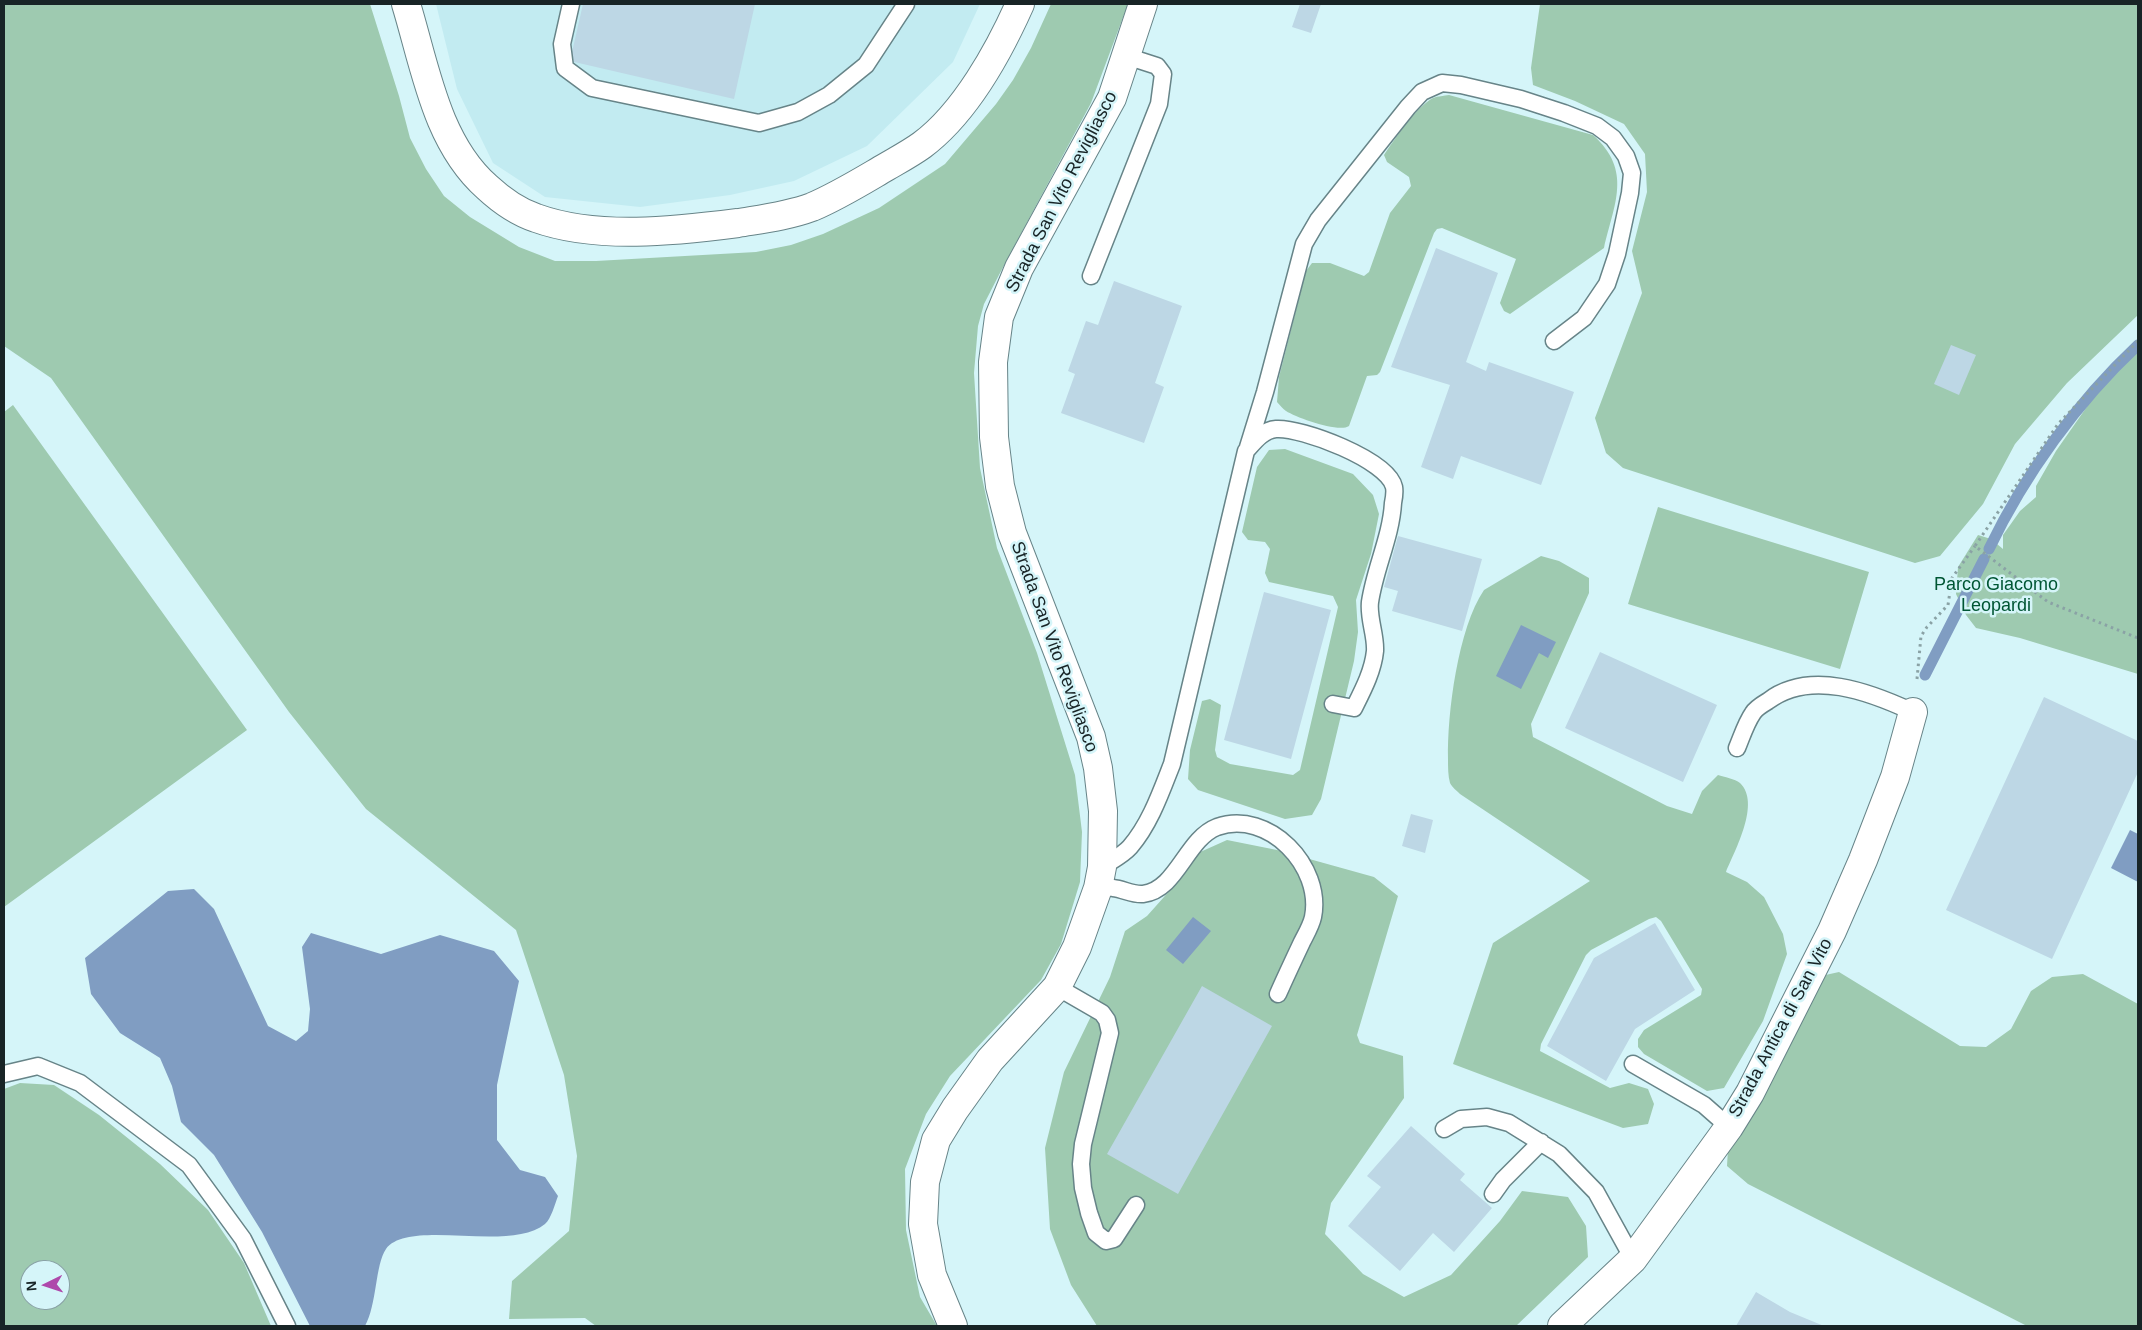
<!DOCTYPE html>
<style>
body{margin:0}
#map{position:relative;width:2142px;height:1330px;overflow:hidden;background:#d5f5f9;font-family:Helvetica,sans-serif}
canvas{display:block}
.frame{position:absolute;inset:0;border:5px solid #182426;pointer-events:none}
.north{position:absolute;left:20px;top:1260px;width:50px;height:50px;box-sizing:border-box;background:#d5f5f9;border:1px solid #89a1a5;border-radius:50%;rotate:266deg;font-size:14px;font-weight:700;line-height:20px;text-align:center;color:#182426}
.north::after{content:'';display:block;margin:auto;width:18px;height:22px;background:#ae48ab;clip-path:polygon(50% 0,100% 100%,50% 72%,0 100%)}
</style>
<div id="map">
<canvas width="2142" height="1330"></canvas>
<div class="frame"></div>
<div class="north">N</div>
</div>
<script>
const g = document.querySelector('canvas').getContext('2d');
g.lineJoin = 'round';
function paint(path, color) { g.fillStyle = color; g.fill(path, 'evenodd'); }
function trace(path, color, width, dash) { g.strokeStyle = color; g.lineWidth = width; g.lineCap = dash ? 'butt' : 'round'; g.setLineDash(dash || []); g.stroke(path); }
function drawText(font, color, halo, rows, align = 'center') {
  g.font = font + ' Helvetica,sans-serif'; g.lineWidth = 5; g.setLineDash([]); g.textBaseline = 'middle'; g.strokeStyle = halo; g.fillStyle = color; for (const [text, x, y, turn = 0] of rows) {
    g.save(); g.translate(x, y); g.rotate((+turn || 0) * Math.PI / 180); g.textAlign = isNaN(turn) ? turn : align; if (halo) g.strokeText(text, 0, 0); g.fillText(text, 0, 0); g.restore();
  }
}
const built = new Path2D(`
 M436,4h544l-27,58 -86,84 -73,35 -64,14 -90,12 -95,-10 -52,-34 -36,-74z`);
const green = new Path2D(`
 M4,4h366l29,92 11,42 16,31 18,27 26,21 49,30 36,14h41l160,-9 35,-7 32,-11 56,-26 66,-44 51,-60 17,-24 18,-32 20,-44h77l-37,99 -90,168 -17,33 -6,22 -4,47 6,95 17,80 40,105 38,122 7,57 -2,50 -19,62 -20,36 -91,96 -24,38 -21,55 1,61 14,67 17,29h-341l-11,-8 -76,1 3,-38 57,-50 8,-75 -13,-81 -48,-145 -150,-121 -77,-97 -238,-334 -47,-32z
 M1540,4h598v311l-71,68 -52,61 -32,60 -43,52 -25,7 -292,-95 -17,-15 -11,-35 47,-125 -10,-42 15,-59 -2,-38 -21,-30 -49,-23 -42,-16 -2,-17z
 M1449,95l144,40c40,36 21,69 11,113l-94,66 -6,-3 -4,-8 16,-44 -74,-31 -5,1 -3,4 -54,139 -3,3 -10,1 -18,50c-10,7 -52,-8 -63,-15 -3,-2 -6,-6 -9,-9l2,-25 27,-106 6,-8h18l34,13 5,-4 21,-59 21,-27 -2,-9 -22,-15 -3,-7c10,-15 33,-49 49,-57 5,-2 11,-2 16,-3z
 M2138,350v324l-118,-36 -44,-10 -10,-13 -10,-21 2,-27 20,-32 13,4 12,10v-14l17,-24 16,-14v-11l20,-35 44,-63z
 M13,405l234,325 -243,177v-495z
 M1285,449l68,25 20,21 6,19 -8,40 -15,46 2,32 -4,29 -33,138 -9,16 -27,4 -87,-29 -10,-11 2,-29 12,-49 8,-2 11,6 -6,45 2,7 13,7 63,11 7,-5 38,-163 -5,-11 -64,-14 -4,-9 5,-24 -5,-7 -17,-2 -6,-8 15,-65 12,-17z
 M1658,507l211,65 -29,97 -212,-65z
 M1541,556l18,5 30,17v15l-58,131 2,13 134,69 25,8 10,-23 16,-16c6,2 17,4 22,8 21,20 -5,67 -14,89l21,10 17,15 19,37 4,20 -24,67 -39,67 -17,3 -63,-37 -6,-7v-8l6,-9 57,-35 1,-6 -41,-68 -5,-4 -7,2 -58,31 -5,5 -45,89 -1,7 70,37 19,-5 19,6 6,15 -6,20 -25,4 -170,-64 40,-121 97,-62 -130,-87c-3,-3 -8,-7 -10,-11 -2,-7 -2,-16 -2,-24 -1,-45 10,-131 36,-169z
 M1227,840l50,10 97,27 24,19 -41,139 3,8 43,13 1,42 -73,105 -6,31 38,40 41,23 47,-22 49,-54 22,-30 46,6 18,29 2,31 -72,69h-419l-26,-41 -21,-56 -5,-81 19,-76 46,-95 15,-46 22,-15 25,-28 26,-35z
 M1839,972l121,74 26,1 25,-18 20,-38 21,-14 31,-3 55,30v322h-111l-279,-142 -21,-18 1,-17 93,-173z
 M20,1083l34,2 45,30 61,49 48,46 36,53 27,63h-267v-237zM30,1270h30v30h-30z`);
const water = new Path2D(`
 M1521,625l35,17 -8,16 -9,-5 -18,36 -25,-13z
 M2130,830l8,4v48l-27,-14z
 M194,889l20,20 54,117 28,15 12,-10 2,-22 -8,-62 9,-14 70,21 59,-19 54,16 25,30 -22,104v55l23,30 25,7 13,19c-3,8 -7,23 -13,28 -35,29 -136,-6 -159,25 -11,16 -9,56 -21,77h-55l-48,-94 -48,-77 -33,-33 -9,-36 -12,-28 -40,-25 -29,-39 -6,-36 83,-67z
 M1193,917l18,14 -28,33 -17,-14z`);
const stream = new Path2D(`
 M1989,549c36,-75 88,-147 149,-204
 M1925,675l59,-116`);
const building = new Path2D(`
 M583,4h172l-21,95 -164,-38z
 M1300,4h21l-10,29 -19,-6z
 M1436,248l62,25 -32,89 20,9 3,-9 85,30 -33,93 -80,-29 -8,23 -32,-12 29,-82 -59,-18z
 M1114,281l68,25 -27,77 9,4 -20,56 -83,-30 14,-39 -7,-3 18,-50 12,4z
 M1951,345l25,10 -17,40 -25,-11z
 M1398,536l84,23 -20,72 -70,-20 6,-20 -14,-4z
 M1264,592l67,18 -40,149 -67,-19z
 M1600,652l117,53 -34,77 -118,-54z
 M2044,697l94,44v31l-86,187 -106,-49z
 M1411,814l22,6 -8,33 -23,-7z
 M1655,923l40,67 -60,39 -29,52 -59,-35 47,-88z
 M1202,986l70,40 -94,168 -71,-40z
 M1411,1126l54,48 -5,6 32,28 -38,44 -21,-19 -33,38 -52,-45 33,-39 -14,-11z
 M1756,1292l34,20 34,14h-88z`);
const path = new Path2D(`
 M2138,341l-80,83 -83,122 73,56 90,36
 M1917,679l4,-43 6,-9 21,-22 4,-27 23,-32`);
const service = new Path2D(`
 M571,4l-9,40 3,24 27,20 167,35 39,-11 31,-17 37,-30 40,-61
 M1091,276l68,-172 4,-30 -6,-8 -31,-10
 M1248,447l17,-55 39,-148 14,-24 90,-113 14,-15 20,-9 19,2 60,14 43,14 33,13 16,12 13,18 6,17 -2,20 -13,61 -10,30 -23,34 -30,23
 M1737,748c5,-12 9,-25 16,-35 3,-5 10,-9 15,-12 42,-32 102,-9 145,11
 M1102,867c9,-6 21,-12 28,-20 20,-23 31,-55 42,-83l74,-313c8,-9 17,-21 30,-22 25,-2 112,31 118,58 1,5 0,11 -1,16 -2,34 -18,65 -23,99 -2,16 6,33 5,49 -2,20 -12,39 -21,57l-21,-4
 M1098,888c5,0 10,-1 15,0 10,1 20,7 30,6 34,-4 43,-55 74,-67 52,-18 106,40 96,90 -2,9 -7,17 -11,25 -8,17 -16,34 -24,52
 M1057,987l45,26 5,7 3,13 -27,111 -2,20 2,24 6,25 7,20 10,8 8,-2 22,-34
 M1633,1064l71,41 25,22
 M4,1074l34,-8 42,17 109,82 54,74 44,87
 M1444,1129l17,-10 26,-2 22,6 50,31 37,38 37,67
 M1493,1194l10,-14 38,-38`);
const minor = new Path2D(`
 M406,4c19,62 30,138 81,183 14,13 31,25 49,31 61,22 139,13 202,5 24,-4 50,-7 74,-16 26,-11 50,-26 74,-40 12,-7 25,-14 36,-22 43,-32 77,-94 98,-141
 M953,1326l-21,-51 -9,-51 2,-42 11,-42 19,-31 35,-49 67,-73 20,-40 21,-59 4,-21 1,-56 -5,-43 -7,-31 -79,-204 -12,-47 -6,-49 -1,-75 6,-45 20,-49 93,-170 31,-94
 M1562,1326l71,-67 96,-132 21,-34 82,-162 31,-71 32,-83 18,-65`);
const streetNames = [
 ["Strada San Vito Revigliasco",1062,192,-63],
 ["Strada San Vito Revigliasco",1054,647,70],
 ["Strada Antica di San Vito",1781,1028,-62]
];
const parkNames = [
 ["Parco Giacomo",1996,585],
 ["Leopardi",1996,606]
];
paint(built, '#c2ebf1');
paint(green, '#9ecab0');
paint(water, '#809dc2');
trace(stream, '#809dc2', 11);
paint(building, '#bdd7e5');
trace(service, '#678488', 19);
trace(minor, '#678488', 30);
trace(path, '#8aa2a5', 3, [2.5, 4]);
trace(service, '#fff', 16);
trace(minor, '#fff', 28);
drawText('18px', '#182426', '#d5f5f9', streetNames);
drawText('18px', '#005634', '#d5f5f9', parkNames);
</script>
